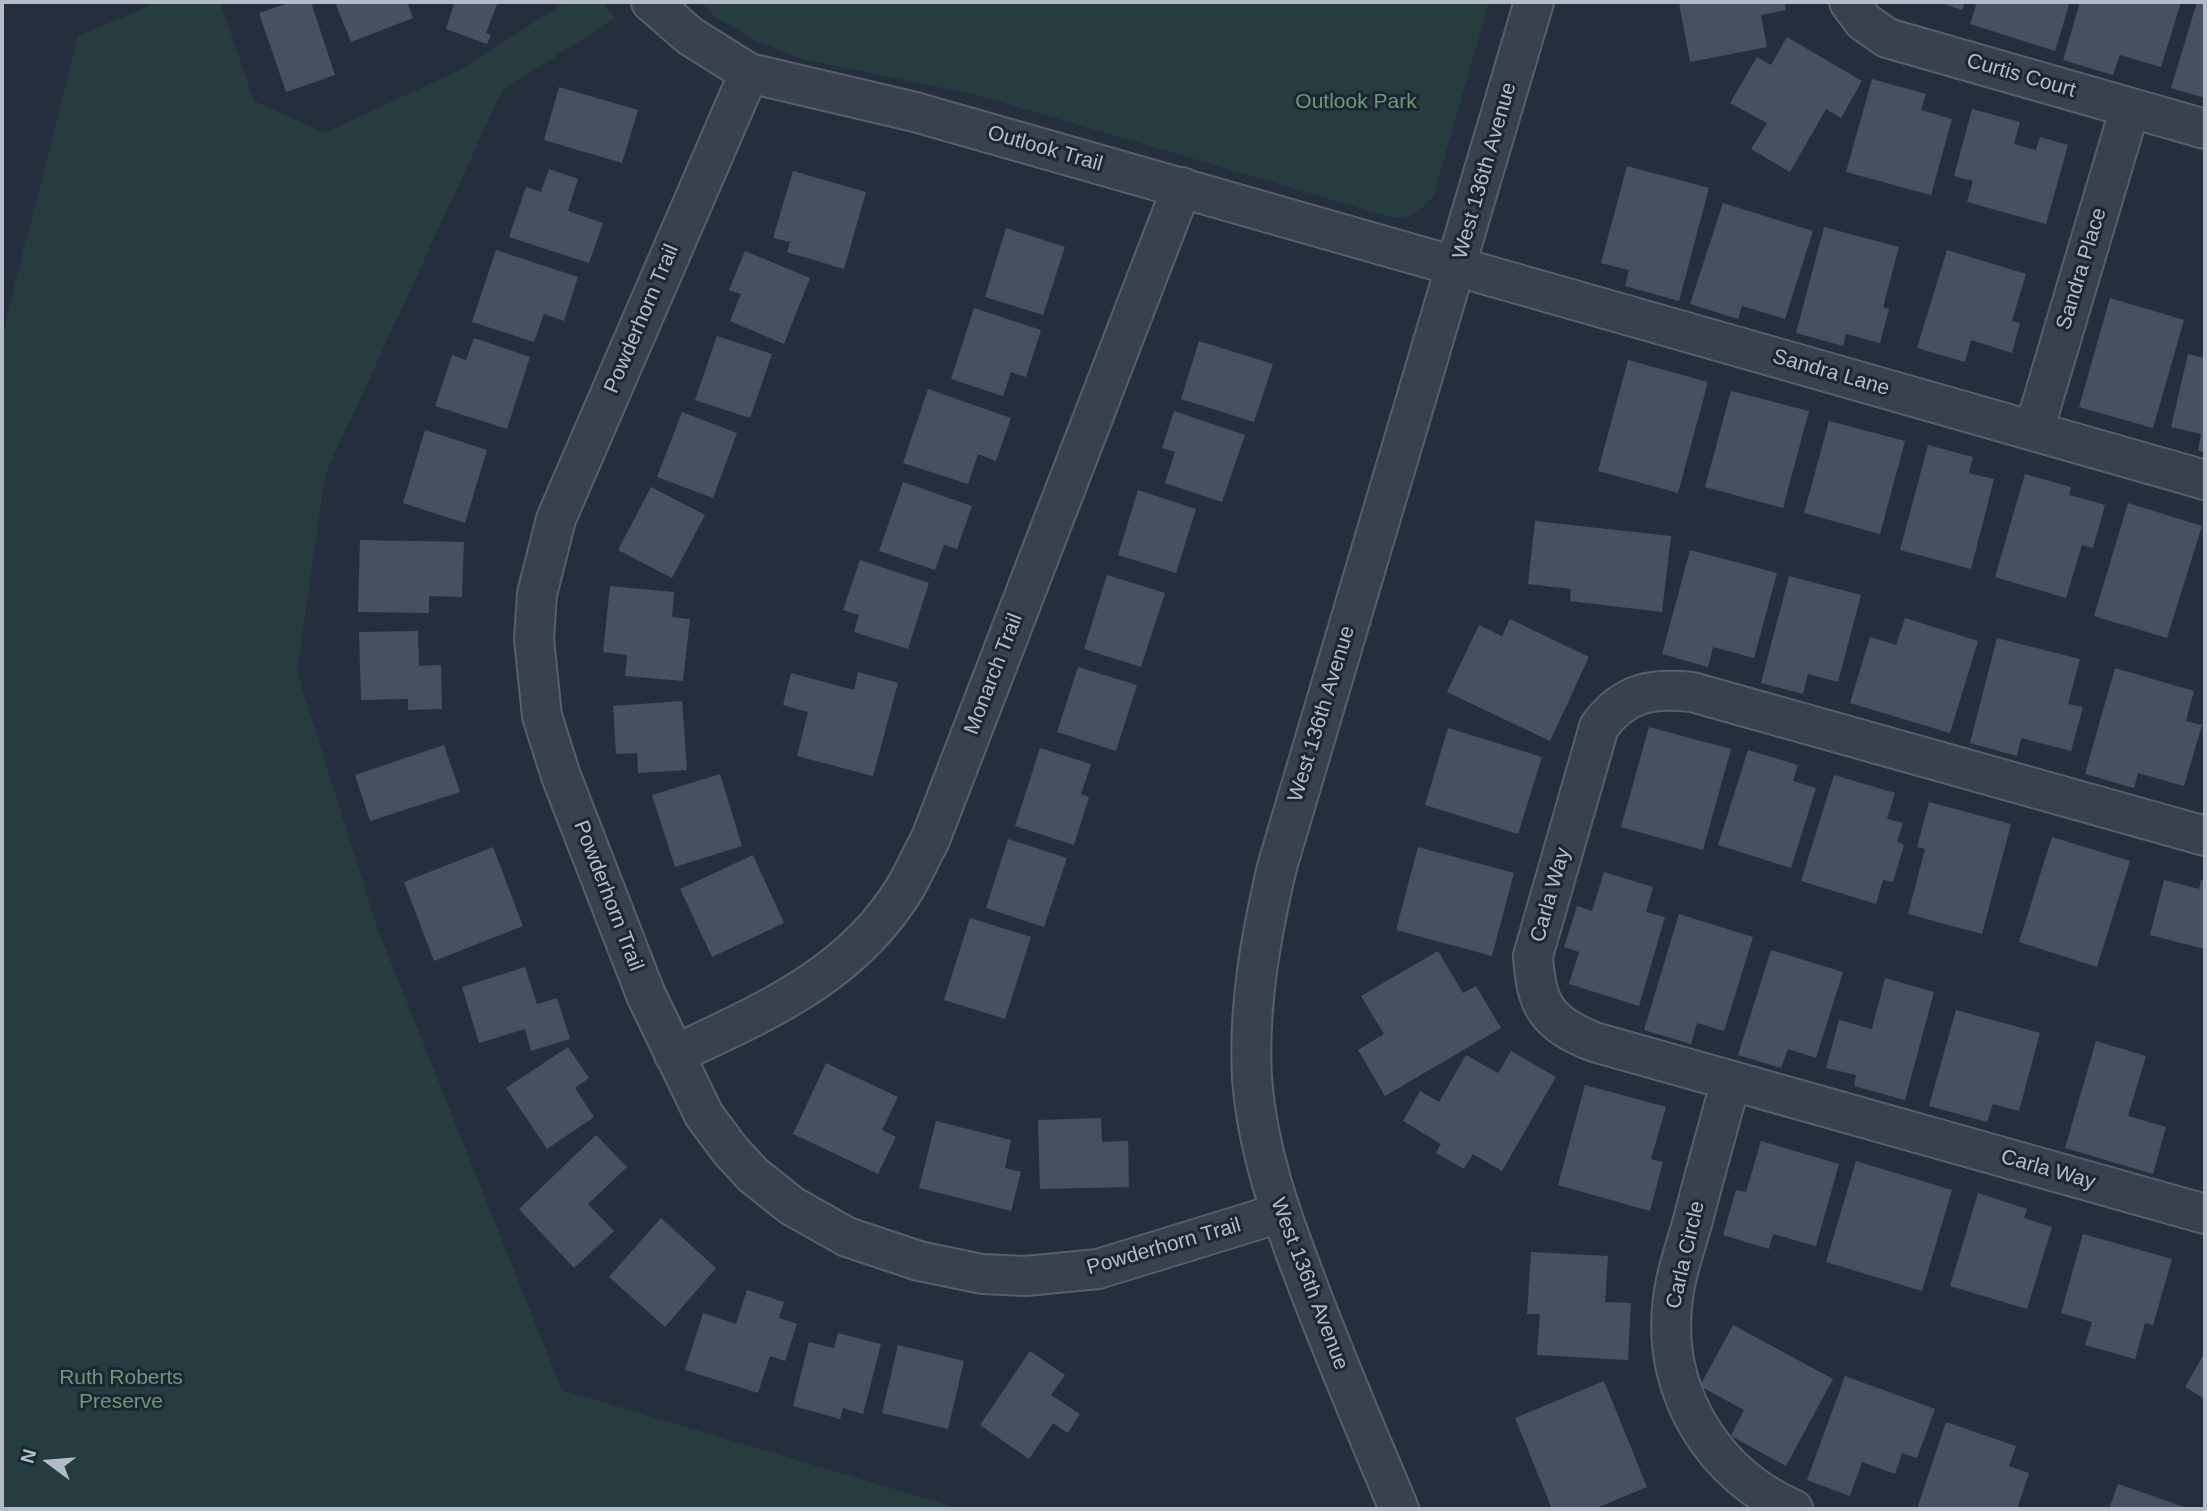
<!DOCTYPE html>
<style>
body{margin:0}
#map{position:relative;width:2207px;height:1511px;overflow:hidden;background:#242f3e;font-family:Helvetica,sans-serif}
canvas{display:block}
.frame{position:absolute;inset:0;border:4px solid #b4bcc9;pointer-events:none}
.north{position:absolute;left:14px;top:1427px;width:70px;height:70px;-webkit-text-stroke:5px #1d2633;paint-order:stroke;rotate:286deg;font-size:19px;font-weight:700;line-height:28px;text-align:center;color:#b4bcc9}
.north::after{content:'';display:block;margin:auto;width:24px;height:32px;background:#b4bcc9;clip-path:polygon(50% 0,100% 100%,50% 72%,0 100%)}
</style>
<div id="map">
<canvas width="2207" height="1511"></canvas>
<div class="frame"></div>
<div class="north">N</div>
</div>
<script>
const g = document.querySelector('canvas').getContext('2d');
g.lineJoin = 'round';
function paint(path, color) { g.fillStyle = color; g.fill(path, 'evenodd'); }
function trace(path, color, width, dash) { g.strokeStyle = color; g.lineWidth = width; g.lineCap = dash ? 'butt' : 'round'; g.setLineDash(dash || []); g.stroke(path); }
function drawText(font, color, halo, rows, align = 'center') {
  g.font = font + ' Helvetica,sans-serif'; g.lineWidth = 6; g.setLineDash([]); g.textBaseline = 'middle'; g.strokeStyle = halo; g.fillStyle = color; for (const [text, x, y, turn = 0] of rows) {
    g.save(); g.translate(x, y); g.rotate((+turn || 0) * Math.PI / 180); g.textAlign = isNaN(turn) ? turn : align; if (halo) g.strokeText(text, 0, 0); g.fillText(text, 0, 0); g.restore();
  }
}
const green = new Path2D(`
 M159,2h61l34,99 71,32 141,-66 99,-65h38l12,16 -113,73 -177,384 -28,197 80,255 185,463 399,119h-959v-1172l76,-301z
 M701,2h788l-56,195c-12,14 -20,20 -39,21l-417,-123 -175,-36 -46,-18 -42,-25z`);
const building = new Path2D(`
 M292,2h19l24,73 -49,17 -27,-79z
 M335,2h72l6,16 -62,24z
 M449,2h49l-12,31 5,2 -4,9 -41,-15 8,-25z
 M1686,2h98l2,8 -25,5 6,32 -77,15 -11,-59z
 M1938,2h27l-3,8z
 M1977,2h93l-15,49 -85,-27z
 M2080,2h101l-20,65 -41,-12 -7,20 -50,-15z
 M2197,2h8v96l-34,-10z
 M1787,37l75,44 -21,37 -15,-9 -36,63 -39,-23 16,-26 -37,-20 27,-46 14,8z
 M1872,79l54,15 -5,16 31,9 -21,76 -85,-23z
 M559,87l79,23 -16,53 -78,-23z
 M1972,109l48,13 -6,22 22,6 4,-13 28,8 -22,79 -79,-22 6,-21 -19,-5z
 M1627,166l82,22 -30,113 -54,-15 4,-16 -28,-7z
 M549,169l29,10 -10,32 35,12 -14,40 -80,-26 17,-50 15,5z
 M793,171l73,21 -22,77 -57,-17 3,-10 -17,-4z
 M1723,203l90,28 -28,88 -43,-13 -4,13 -48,-15z
 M1824,227l75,20 -16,60 6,2 -9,34 -34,-9 -3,12 -47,-13z
 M1006,228l59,19 -22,68 -58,-18z
 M496,250l82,27 -14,44 -20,-7 -10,28 -62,-20z
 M1947,250l79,24 -14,47 8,2 -8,30 -41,-13 -6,22 -48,-14z
 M745,251l65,27 -26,66 -54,-23 11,-27 -12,-4z
 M2110,298l74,22 -31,108 -74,-21z
 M974,308l67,22 -15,47 -15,-5 -8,24 -52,-17z
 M717,336l55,18 -22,64 -55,-18z
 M474,338l56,19 -23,72 -72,-23 17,-51 14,5z
 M1199,341l74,23 -19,58 -73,-23z
 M2188,354l17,4v94l-7,-1 3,-17 -30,-7z
 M1628,360l80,22 -30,111 -80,-22z
 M928,389l83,29 -15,43 -18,-7 -10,30 -65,-21z
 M1731,391l78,20 -26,97 -78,-21z
 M1174,411l71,24 -23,67 -57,-19 10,-31 -13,-4z
 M682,412l55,21 -24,65 -56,-21z
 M1829,421l76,20 -25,93 -76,-21z
 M425,430l62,20 -22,73 -62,-20z
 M1928,445l45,12 -4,16 25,6 -23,90 -71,-19z
 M2025,474l46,13 -2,8 36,10 -12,43 -11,-3 -16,53 -71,-21z
 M903,482l69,24 -15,43 -13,-4 -9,25 -56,-19z
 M651,487l54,28 -33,63 -54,-28z
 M1138,490l58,19 -20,64 -58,-18z
 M2128,503l74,23 -35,112 -73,-22z
 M1535,521l136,15 -9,76 -92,-11 1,-12 -43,-5z
 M360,540l104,2 -2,55 -33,-1v17l-71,-1z
 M1690,550l87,23 -23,85 -41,-11 -5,20 -46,-13z
 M860,560l69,23 -21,66 -54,-17 5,-17 -16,-5z
 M1107,575l58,18 -24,74 -57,-18z
 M1789,576l72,19 -23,87 -30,-8 -5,20 -42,-11z
 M610,586l64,6 -2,25 18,2 -7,62 -58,-5 2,-21 -24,-3z
 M1905,618l73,23 -28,92 -100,-30 20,-66 26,8z
 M1510,619l79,38 -39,84 -103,-49 32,-67 23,11z
 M418,631l1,35 22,-1 1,44 -34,1v-11l-47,1 -2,-68z
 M1997,638l83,21 -12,45 15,3 -12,44 -50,-13 -4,18 -47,-13z
 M1078,667l59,18 -21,66 -59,-19z
 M2115,668l79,23 -8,30 16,4 -18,61 -46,-13 -4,15 -49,-14z
 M858,672l40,11 -25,93 -76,-20 11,-44 -25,-7 8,-32 63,17z
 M682,701l5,69 -49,3 -1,-20 -21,1 -3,-48z
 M1649,727l82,22 -28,101 -82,-23z
 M1448,728l94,29 -24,77 -93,-29z
 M444,745l16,47 -90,29 -15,-46z
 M1040,748l51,16 -10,30 8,3 -15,48 -59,-19z
 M1748,750l50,15 -5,16 23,7 -25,80 -73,-23z
 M720,774l22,72 -67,21 -23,-72z
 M1834,775l61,18 -8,26 16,4 -6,19 7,3 -11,37 -10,-2 -7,24 -75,-23z
 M1929,802l82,22 -29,110 -74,-20 17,-65 -8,-2z
 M2052,837l78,24 -33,106 -78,-25z
 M1008,839l59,19 -23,69 -58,-19z
 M493,847l30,79 -89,35 -30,-79z
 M1418,847l96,26 -22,83 -96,-26z
 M753,855l31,68 -72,34 -32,-68z
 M1604,872l49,15 -7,25 19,5 -26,89 -70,-22 10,-32 -15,-5 13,-41 15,5z
 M2164,880l35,9 2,-9 4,1v68l-55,-14z
 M1679,914l74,23 -29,94 -27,-8 -6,21 -47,-14z
 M970,918l61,19 -26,82 -61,-19z
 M1771,950l72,22 -27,86 -28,-9 -7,19 -43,-13z
 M1438,951l25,42 13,-7 25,42 -116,68 -27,-46 26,-16 -23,-38z
 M525,967l12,37 20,-6 13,41 -39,12 -6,-22 -46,14 -17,-56z
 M1885,978l49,14 -29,108 -51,-14 2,-11 -30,-7 13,-48 33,9z
 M1956,1010l84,23 -21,78 -26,-7 -6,18 -58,-16z
 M2096,1041l50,15 -18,60 38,11 -13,47 -88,-26z
 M568,1047l21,31 -14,10 19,29 -47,32 -41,-61z
 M1511,1051l45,26 -54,94 -29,-17 -9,15 -28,-16 5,-9 -38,-23 17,-30 19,11 27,-47 32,18z
 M826,1063l72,34 -16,33 14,7 -18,37 -85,-40z
 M1585,1085l81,22 -15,52 12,3 -13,49 -92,-26z
 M1101,1118l1,24 26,-1 1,46 -89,2 -2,-69z
 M936,1121l75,19 -6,28 16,4 -10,39 -92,-23z
 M596,1135l31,32 -39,37 26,27 -40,37 -55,-59z
 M1761,1141l78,23 -23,82 -43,-12 -4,15 -46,-14 13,-45 10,2z
 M1856,1161l96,29 -30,101 -96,-29z
 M1978,1193l49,16 -3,9 28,9 -25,82 -77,-23z
 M661,1218l55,50 -51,59 -56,-50z
 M2083,1234l89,25 -19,66 -8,-2 -10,36 -50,-14 7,-23 -31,-9z
 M1531,1252l77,4 -3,46 26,1 -3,57 -91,-5 3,-41h-13z
 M747,1290l37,12 -5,16 18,6 -12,37 -15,-5 -12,37 -73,-23 18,-57 33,11z
 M1733,1325l100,54 -47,87 -55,-30 13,-26 -44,-24z
 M838,1333l43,11 -18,70 -20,-6 -3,11 -47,-13 16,-64 25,6z
 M898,1345l66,16 -16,68 -66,-16z
 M1030,1351l35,24 -14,20 29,19 -12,19 -15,-10 -24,36 -49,-34z
 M2205,1352v47l-20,-12z
 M1845,1376l90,33 -18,49 -15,-5 -7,21 -33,-12 -12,34 -43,-16z
 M1604,1381l43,106 -53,22h-42l-37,-91z
 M1946,1422l70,24 -7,20 20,7 -12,36h-100z
 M2118,1484l72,25h-81z`);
const minor = new Path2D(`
 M651,2l39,34 59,37 166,39 1290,368
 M1849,2l14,19 24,17 318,91
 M749,73l-193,446 -19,75 -3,45 8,77 19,60 85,219 58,120 26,35 23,25 39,31 55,31 72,24 63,13 44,2 72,-7 182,-56
 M2034,430l96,-322
 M2205,836l-513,-144c-40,-4 -68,0 -93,35l-66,229c3,50 14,67 61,86l611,172
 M674,1055c88,-42 177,-78 231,-167 9,-15 16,-32 25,-48l252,-653
 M1731,1081c-13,46 -26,93 -38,139 -8,29 -19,58 -21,88 -8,87 43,167 121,201`);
const tertiary = new Path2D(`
 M1399,1509c-32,-77 -65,-153 -94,-231 -25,-65 -48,-130 -53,-200 -4,-72 9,-142 25,-211l257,-865`);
const streetNames = [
 ["Curtis Court",2021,76,16],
 ["Outlook Trail",1045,149,16],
 ["West 136th Avenue",1485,171,-74],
 ["Sandra Place",2082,269,-73],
 ["Powderhorn Trail",642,319,-67],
 ["Sandra Lane",1831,373,16],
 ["Monarch Trail",994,674,-69],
 ["West 136th Avenue",1322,714,-73],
 ["Carla Way",1551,895,-74],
 ["Powderhorn Trail",608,896,69],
 ["Carla Way",2048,1170,16],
 ["Powderhorn Trail",1164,1247,-16],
 ["Carla Circle",1686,1255,-77],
 ["West 136th Avenue",1309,1284,69]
];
const parkNames = [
 ["Outlook Park",1356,102],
 ["Ruth Roberts",121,1378],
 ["Preserve",121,1402]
];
paint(green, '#263c3f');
paint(building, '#455162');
trace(minor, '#565f6c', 42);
trace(tertiary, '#565f6c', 42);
trace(minor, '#38414e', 38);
trace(tertiary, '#38414e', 38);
drawText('21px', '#b4bcc9', '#1d2633', streetNames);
drawText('21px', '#6b9a76', '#1d2633', parkNames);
</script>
